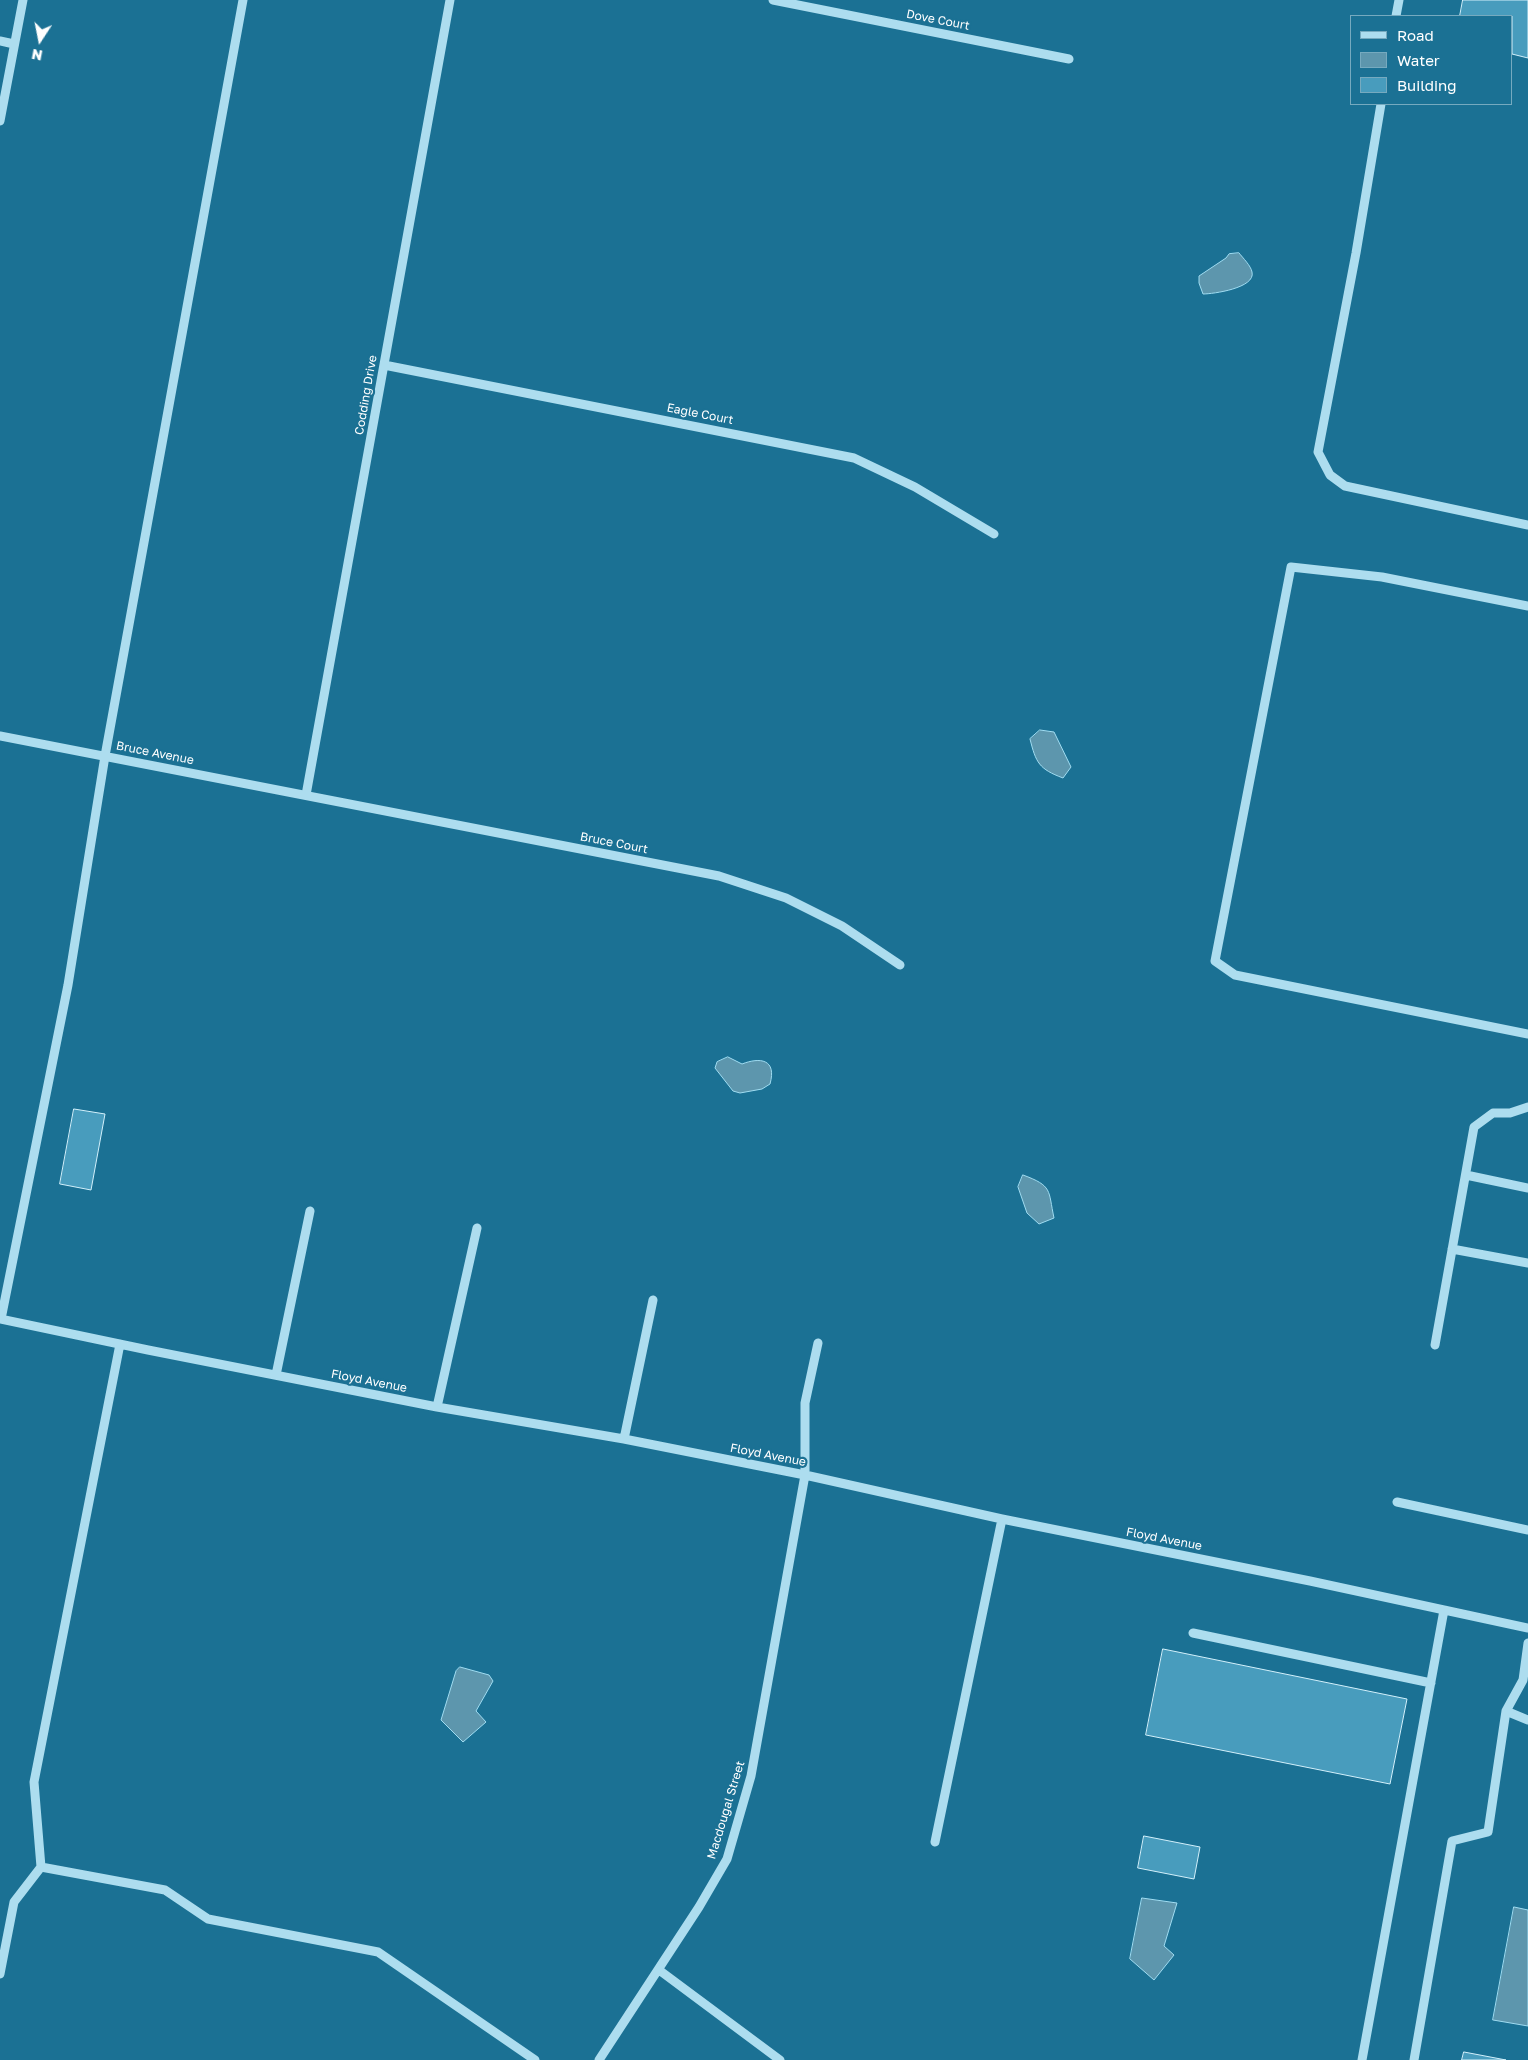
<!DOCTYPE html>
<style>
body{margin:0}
#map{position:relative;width:1528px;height:2060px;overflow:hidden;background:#1b7194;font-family:"Golos Text",sans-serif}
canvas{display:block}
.legend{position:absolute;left:1350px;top:15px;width:162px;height:90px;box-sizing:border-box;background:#1b7194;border:1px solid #76aabf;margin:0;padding:6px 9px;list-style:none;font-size:15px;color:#fff}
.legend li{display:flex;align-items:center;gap:10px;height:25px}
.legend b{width:25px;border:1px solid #76aabf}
.north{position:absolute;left:15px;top:15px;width:50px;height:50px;-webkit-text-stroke:4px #1b7194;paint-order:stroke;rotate:191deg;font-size:14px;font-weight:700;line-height:20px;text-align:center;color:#fff}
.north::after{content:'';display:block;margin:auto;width:18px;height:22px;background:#fff;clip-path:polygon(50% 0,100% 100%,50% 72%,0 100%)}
</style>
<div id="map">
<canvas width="1528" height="2060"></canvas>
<ul class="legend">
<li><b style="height:6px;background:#adddef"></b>Road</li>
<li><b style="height:14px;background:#5d96ad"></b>Water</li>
<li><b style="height:14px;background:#489cbd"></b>Building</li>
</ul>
<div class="north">N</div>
</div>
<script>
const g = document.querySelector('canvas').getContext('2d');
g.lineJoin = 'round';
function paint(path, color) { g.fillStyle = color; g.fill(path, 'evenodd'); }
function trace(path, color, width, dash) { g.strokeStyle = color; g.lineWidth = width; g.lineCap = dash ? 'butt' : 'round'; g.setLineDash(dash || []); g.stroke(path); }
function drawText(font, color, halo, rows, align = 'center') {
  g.font = font + ' "Golos Text",sans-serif'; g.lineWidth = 4.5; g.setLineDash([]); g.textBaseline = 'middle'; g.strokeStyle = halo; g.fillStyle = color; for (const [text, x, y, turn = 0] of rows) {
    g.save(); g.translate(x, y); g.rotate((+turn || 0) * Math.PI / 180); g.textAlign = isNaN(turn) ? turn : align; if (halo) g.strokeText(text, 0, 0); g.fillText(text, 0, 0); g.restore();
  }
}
const water = new Path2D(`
 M1239,253c4,5 12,13 13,19 4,16 -39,22 -49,22l-4,-11v-7l27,-18 3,-4z
 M1040,730l14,2 17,35 -8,11c-24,-9 -27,-15 -33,-39z
 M728,1057l14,7c18,-7 35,-5 28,20l-8,5 -22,4 -7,-2 -18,-23 2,-6z
 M1023,1175c30,11 25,15 31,43l-15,6 -12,-11 -9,-26z
 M460,1667l29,8 4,6 -17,30 10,11 -23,20 -22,-22 15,-49z
 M1142,1898l35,5 -13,43 10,9 -20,25 -24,-21z
 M1514,1907l14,3v116l-35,-6z`);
const building = new Path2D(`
 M1463,0h65v58l-16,-4v-38h-52z
 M74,1109l31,5 -14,76 -31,-6z
 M1163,1649l244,50 -17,85 -244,-49z
 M1144,1836l56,11 -6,32 -56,-11z
 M1464,2052l42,8h-44z`);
const minor = new Path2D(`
 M773,0l296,59
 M1396,16l3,-16
 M0,41l14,3
 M1381,104l-25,149 -38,199 12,23 15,11 183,39
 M0,121l23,-121
 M384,365l470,93 61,29 79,47
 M1528,606l-146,-29 -91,-10 -76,394 20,14 293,59
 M0,736l719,140 67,22 56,28 58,39
 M306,795l144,-795
 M1466,1175l62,13
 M1452,1249l76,14
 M0,1319l148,31 289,57 187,32 181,36 197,44 308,62 218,47
 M1,1319l67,-334 37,-229 138,-756
 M1435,1345l39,-218 19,-14h17l18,-6
 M276,1375l34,-164
 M437,1407l40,-179
 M624,1439l29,-139
 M1397,1502l131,28
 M1193,1633l238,50
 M1506,1711l22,9
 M935,1842l67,-323
 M41,1867l124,23 43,29 170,33 157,108
 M659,1970l121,90
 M0,1974l14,-72 27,-35 -7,-85 86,-438
 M599,2060l100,-153 28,-48 24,-83 54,-301v-72l13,-60
 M1362,2060l82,-450
 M1414,2060l38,-219 36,-9 18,-121 17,-31 5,-37`);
const streetNames = [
 ["Dove Court",938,20,11],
 ["Codding Drive",366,395,-80],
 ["Eagle Court",700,414,11],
 ["Bruce Avenue",155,753,11],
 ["Bruce Court",614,843,11],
 ["Floyd Avenue",369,1381,11],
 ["Floyd Avenue",768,1455,11],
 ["Floyd Avenue",1164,1539,11],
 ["Macdougal Street",726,1810,-73]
];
paint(water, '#5d96ad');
trace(water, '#a0dcf1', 1);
paint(building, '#489cbd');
trace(building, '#d3f0fb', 1);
trace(minor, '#adddef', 9);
drawText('12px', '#fff', '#1b7194', streetNames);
</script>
